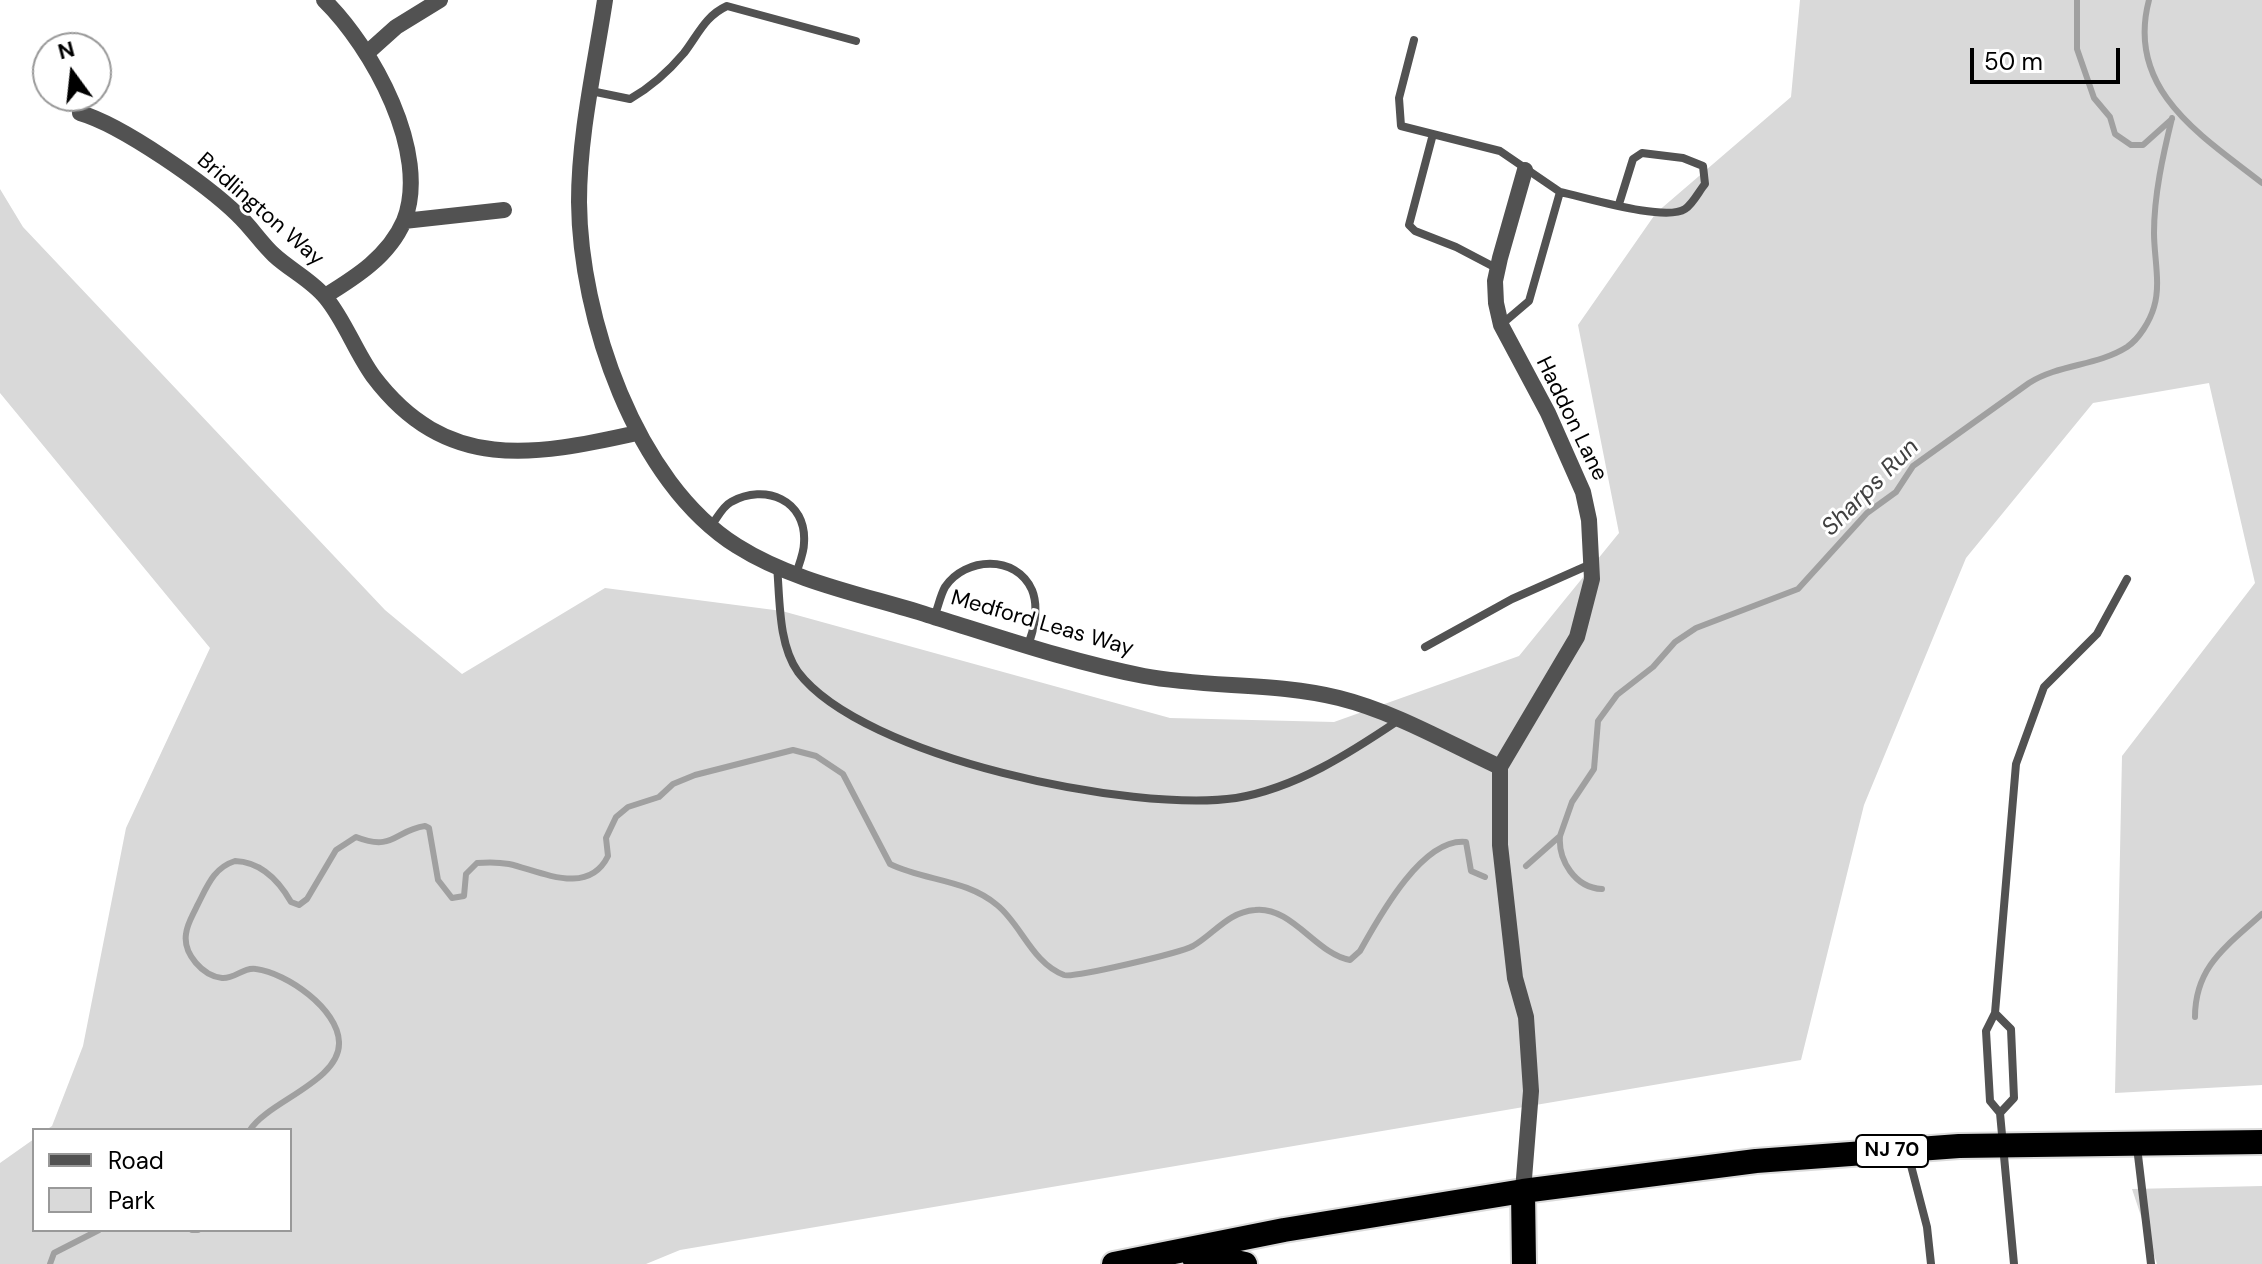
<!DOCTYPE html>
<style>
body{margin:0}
#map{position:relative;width:2262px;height:1264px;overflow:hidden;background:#fff;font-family:"DM Sans",sans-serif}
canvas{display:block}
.legend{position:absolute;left:32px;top:1128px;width:260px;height:104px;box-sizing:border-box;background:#fff;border:2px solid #999;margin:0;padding:10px 14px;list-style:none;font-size:24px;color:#000}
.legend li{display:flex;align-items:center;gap:16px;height:40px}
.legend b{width:40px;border:2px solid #999}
.north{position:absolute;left:32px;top:32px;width:80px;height:80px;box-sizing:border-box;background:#fff;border:2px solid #999;border-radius:50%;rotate:345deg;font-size:22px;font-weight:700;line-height:32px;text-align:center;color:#000}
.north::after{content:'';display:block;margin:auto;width:28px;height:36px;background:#000;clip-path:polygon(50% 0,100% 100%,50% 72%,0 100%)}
.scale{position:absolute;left:1970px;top:48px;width:150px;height:36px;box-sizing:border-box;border:4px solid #000;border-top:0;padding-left:10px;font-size:24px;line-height:28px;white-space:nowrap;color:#000;-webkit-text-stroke:6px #fff;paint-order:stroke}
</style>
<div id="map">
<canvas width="2262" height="1264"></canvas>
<ul class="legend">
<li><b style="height:10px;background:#525252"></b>Road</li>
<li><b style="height:22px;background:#d9d9d9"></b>Park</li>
</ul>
<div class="north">N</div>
<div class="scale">50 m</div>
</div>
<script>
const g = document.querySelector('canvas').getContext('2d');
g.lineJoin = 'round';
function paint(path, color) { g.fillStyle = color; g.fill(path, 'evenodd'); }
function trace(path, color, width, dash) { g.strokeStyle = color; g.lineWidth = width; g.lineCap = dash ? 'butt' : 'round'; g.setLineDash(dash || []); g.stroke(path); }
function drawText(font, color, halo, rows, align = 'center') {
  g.font = font + ' "DM Sans",sans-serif'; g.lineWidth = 6; g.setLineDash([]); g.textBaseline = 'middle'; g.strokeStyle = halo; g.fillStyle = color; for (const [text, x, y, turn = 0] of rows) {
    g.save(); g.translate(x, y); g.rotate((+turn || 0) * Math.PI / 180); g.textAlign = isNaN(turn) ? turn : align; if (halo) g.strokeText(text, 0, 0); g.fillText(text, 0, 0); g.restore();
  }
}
const green = new Path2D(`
 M1800,0h462v1085l-147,8 7,-337 133,-173 -46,-200 -116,20 -127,155 -102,247 -63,255 -1121,190 -34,14h-646v-101l34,-24v91h256v-100h-244l6,-4 31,-80 43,-218 84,-180 -210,-255v-204l23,38 362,383 77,64 143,-86 177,23 388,107 164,4 185,-66 100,-123 -41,-208 78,-112 135,-116z
 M2262,1186v78h-105l-25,-75z`);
const stream = new Path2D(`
 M2077,0v49l17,49 16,19 5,17 16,11h12l29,-26
 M2149,0c-24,90 53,136 113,183
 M1560,836c-2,24 15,52 42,53
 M1526,866l34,-30 12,-34 22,-33 4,-48 19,-26 36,-28 22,-25 21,-14 102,-39 69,-76 29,-21 17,-26 116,-83c30,-19 68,-17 98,-36 12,-8 23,-26 27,-40 7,-23 0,-50 0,-74 0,-38 9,-78 18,-115
 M2195,1017c0,-51 32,-71 67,-103
 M250,1130c17,-28 91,-49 89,-88 -1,-33 -52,-69 -83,-73 -13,-2 -21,10 -34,9 -19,-2 -39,-24 -36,-44 1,-10 7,-19 11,-28 10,-19 16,-38 38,-45 27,1 44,20 56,41l8,3 8,-6 29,-49 20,-13c38,15 39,-7 69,-11l4,2 9,52 14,18 12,-2 2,-22 11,-11c12,-1 21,-1 32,1 31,7 79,33 99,-8l-2,-18 10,-21 12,-10 31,-10 14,-13 22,-9 98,-25 23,6 27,18 47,90c35,17 76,15 107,41 24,19 35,58 67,70 10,3 116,-22 129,-29 22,-13 35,-34 62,-36 37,-4 61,44 95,50l10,-9c18,-32 62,-114 106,-109l5,29 14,6
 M192,1230h6
 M50,1264l4,-11 45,-23`);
const lane = new Path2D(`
 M1414,40l-15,58 2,28 99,25 60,41 -31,109 -27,23
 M591,91l39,8c21,-12 38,-27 54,-46 14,-18 21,-37 43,-47l129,35
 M1433,134l-24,91 6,6 41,16 42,22
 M1560,192c25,5 105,30 125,17 8,-5 14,-18 20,-25l-2,-18 -20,-8 -41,-5 -9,6 -14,45
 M711,526c6,-8 12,-20 20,-24 34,-19 76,-2 73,41 0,10 -5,21 -8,31
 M777,566c3,33 1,78 21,106 65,86 335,141 438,126 60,-10 114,-45 163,-78
 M934,617c4,-9 6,-21 11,-30 20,-30 71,-33 87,3 7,17 2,40 -4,55
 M1425,647l87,-48 79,-35
 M1995,1013l21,-249 28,-77 53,-53 30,-55
 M2000,1113l14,-15 -3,-69 -16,-16 -9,18 4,70 10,12 14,151
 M2137,1147l14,117
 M1908,1154l19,73 4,37`);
const street = new Path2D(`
 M324,0c48,47 107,153 80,221 -15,35 -48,56 -79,75
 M605,0c-10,66 -26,134 -26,202 1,115 56,280 158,344 57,36 128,49 191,69 71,22 143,47 216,61 64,12 131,6 195,22 56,14 109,45 161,69
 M367,53l29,-26 44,-27
 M80,113c42,12 126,71 158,102 13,12 23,28 36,40 16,15 39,26 52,43 19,23 29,53 47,78 73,97 161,80 264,57
 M404,221l100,-11
 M1523,1191l8,-100 -5,-74 -11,-39 -15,-133v-78l77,-130 15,-58 -3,-59 -6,-28 -35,-79 -47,-88 -5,-22 -1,-22 5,-23 25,-88`);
const highway = new Path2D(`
 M1523,1191l1,73
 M1194,1258h23l28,6
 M1114,1264l170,-34 239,-39 233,-30 203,-15 303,-4`);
const shields = [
 [1892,1151,72]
];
const shieldNames = [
 ["NJ 70",1892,1151]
];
const streetNames = [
 ["Bridlington Way",260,210,41],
 ["Haddon Lane",1571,419,64],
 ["Medford Leas Way",1042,624,16]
];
const waterNames = [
 ["Sharps Run",1871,488,-45]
];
paint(green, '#d9d9d9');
trace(stream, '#a0a0a0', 6);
trace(highway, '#dbdbdb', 28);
trace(lane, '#525252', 8);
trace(street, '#525252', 16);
trace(highway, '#000', 24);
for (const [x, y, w] of shields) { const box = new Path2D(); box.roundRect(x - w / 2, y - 16, w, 32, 6); g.fillStyle = '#fff'; g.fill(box); trace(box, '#000', 2); }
drawText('bold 20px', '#000', null, shieldNames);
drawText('22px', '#000', '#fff', streetNames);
drawText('italic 24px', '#414141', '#fff', waterNames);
</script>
